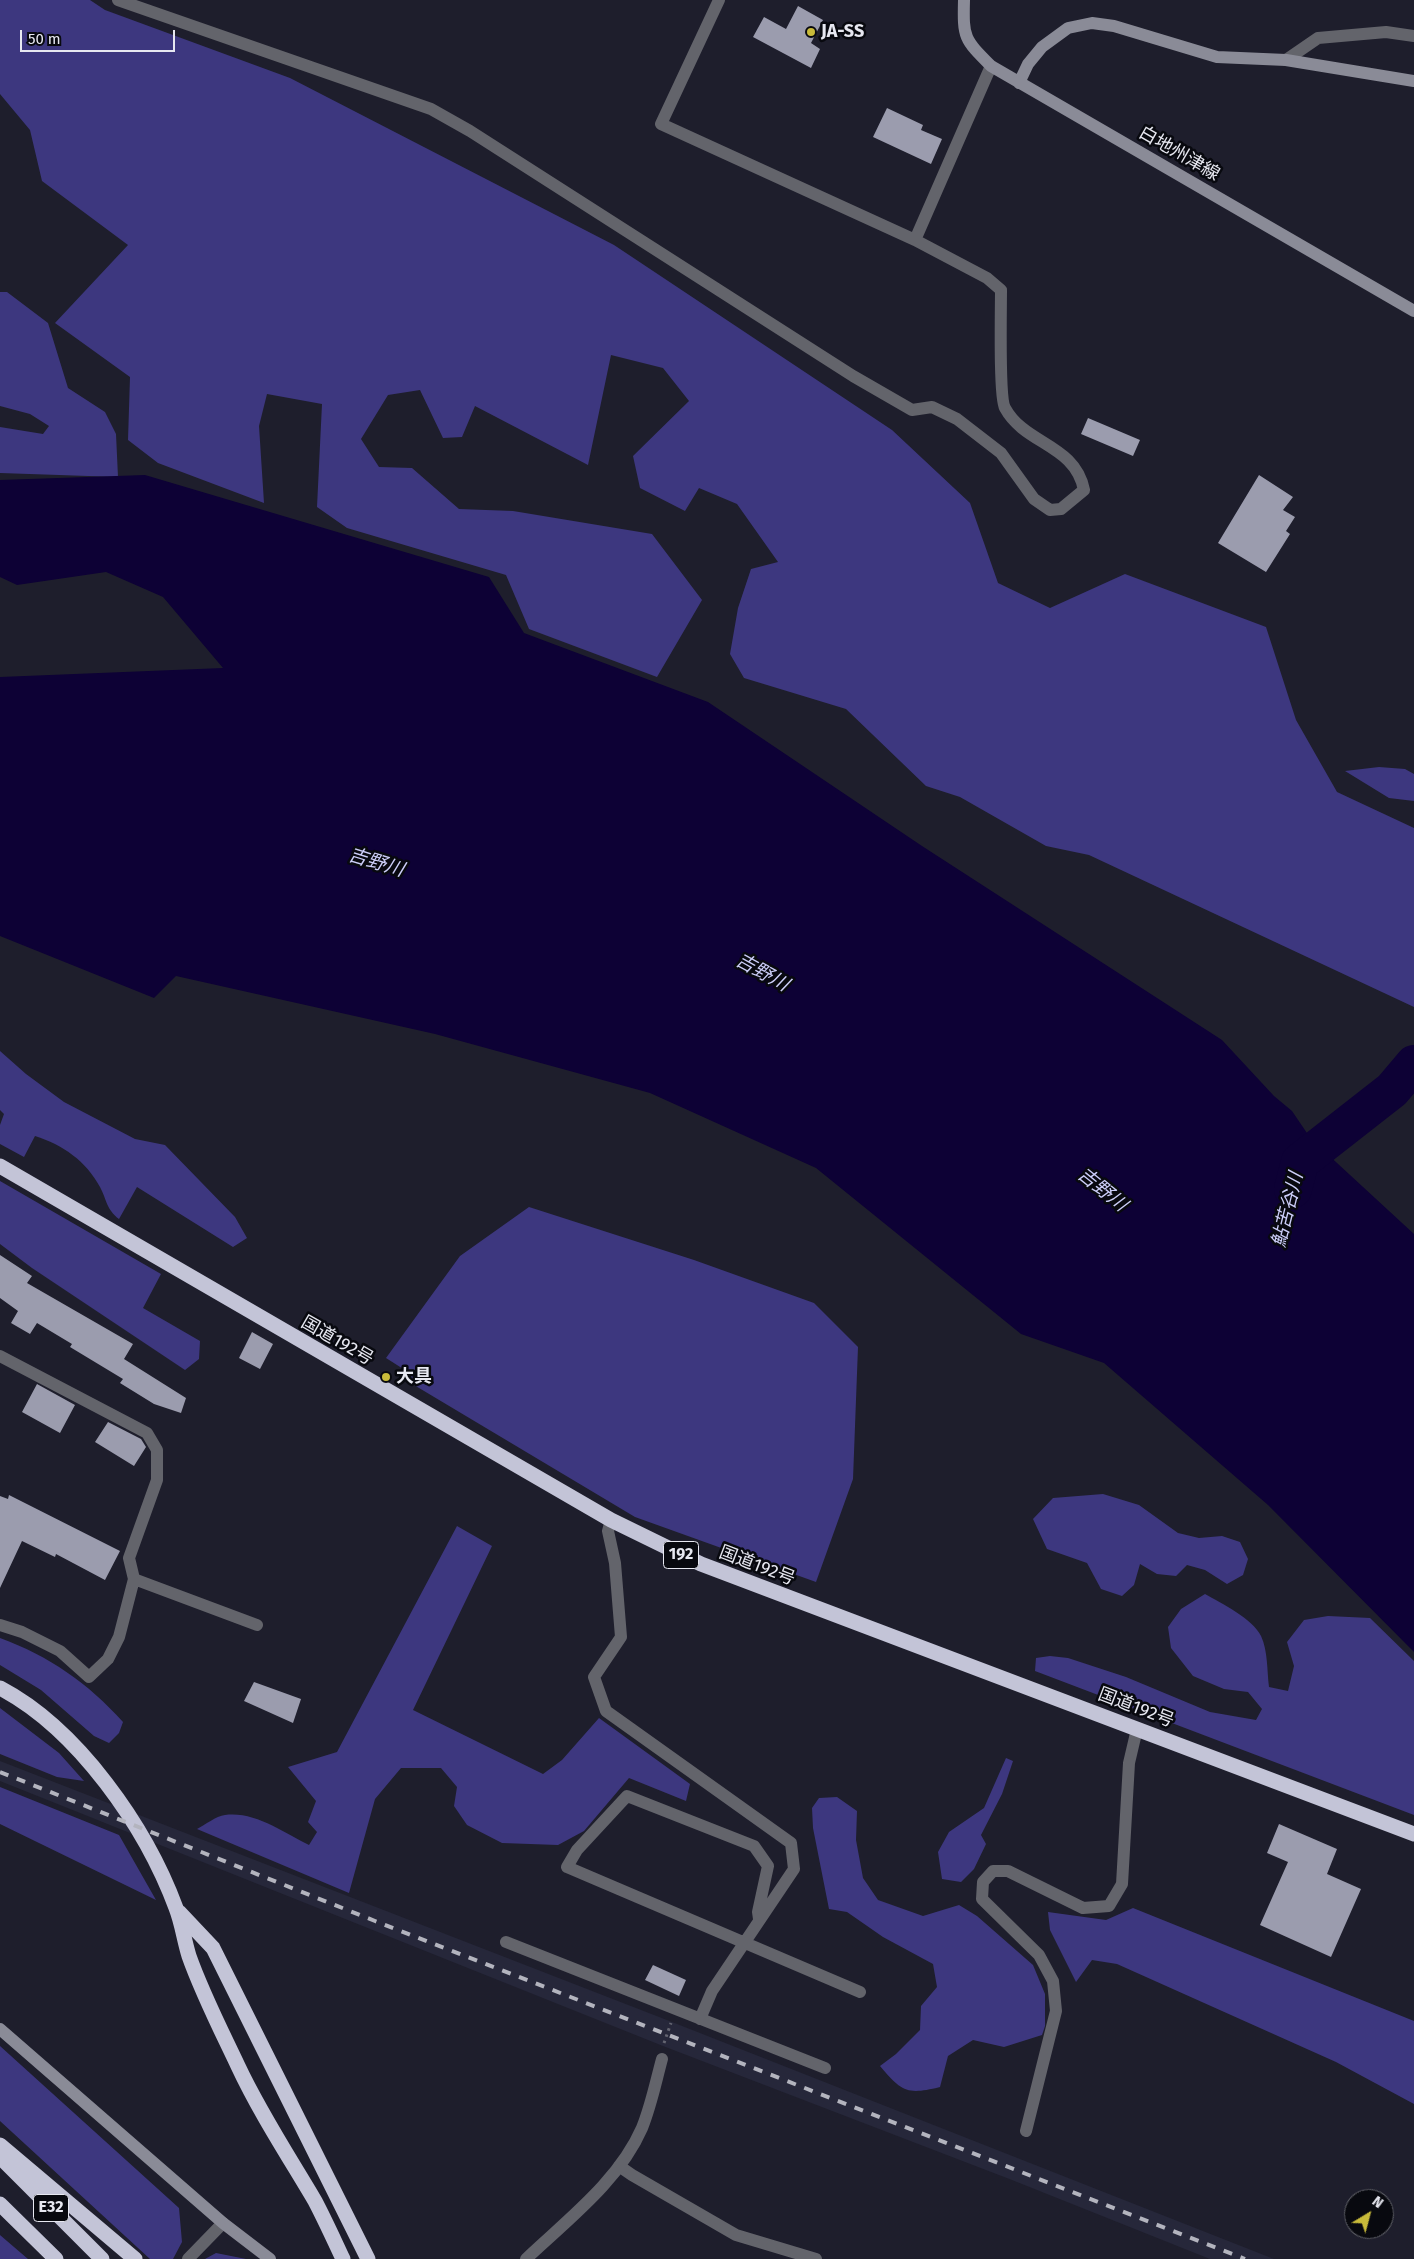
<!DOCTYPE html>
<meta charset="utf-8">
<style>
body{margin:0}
#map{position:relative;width:1414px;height:2259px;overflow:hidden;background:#1e1e2c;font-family:"Fira Sans",sans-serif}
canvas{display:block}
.north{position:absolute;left:1344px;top:2189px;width:50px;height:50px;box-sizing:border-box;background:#08090f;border:1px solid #616269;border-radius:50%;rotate:37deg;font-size:14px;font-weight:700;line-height:20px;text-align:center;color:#e7e8f1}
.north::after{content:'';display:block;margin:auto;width:18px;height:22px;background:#c9bb3a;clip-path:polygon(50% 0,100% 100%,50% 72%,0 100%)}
.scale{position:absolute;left:20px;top:30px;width:155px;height:22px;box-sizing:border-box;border:2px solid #e7e8f1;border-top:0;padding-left:6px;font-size:15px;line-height:18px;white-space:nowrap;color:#e7e8f1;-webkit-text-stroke:4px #08090f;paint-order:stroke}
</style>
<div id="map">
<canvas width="1414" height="2259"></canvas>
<div class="north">N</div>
<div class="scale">50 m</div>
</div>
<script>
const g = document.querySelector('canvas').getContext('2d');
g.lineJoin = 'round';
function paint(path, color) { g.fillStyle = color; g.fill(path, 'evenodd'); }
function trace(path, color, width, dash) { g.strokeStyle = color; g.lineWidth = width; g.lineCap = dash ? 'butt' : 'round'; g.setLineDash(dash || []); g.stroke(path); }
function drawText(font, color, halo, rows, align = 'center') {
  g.font = font + ' "Fira Sans","Noto Sans JP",sans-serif'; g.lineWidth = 5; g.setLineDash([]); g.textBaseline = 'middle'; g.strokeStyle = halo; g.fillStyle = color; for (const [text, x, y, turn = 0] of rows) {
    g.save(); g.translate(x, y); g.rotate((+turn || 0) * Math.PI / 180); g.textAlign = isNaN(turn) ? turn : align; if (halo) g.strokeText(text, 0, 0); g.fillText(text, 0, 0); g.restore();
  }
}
const built = new Path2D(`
 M0,1761l672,261 602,237h-64l-198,-79 -349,-134 -663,-265z`);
const forest = new Path2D(`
 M0,0h90l15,10 185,68 324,167 278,185 78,73 28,80 52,25 75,-34 141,53 30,93 41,72 77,36v179l-325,-152 -43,-9 -86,-49 -34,-11 -80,-77 -102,-31 -14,-24 8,-46 13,-39 27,-7 -41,-58 -38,-16 -14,23 -45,-23 -7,-32 56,-55 -26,-33 -52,-13 -23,110 -113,-59 -13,31 -19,1 -23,-48 -32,5 -27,44 18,28 33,1 47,41 54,2 139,23 50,66 -45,77 -128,-48 -23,-54 -159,-47 -30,-21 5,-103 -55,-10 -8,32 5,77 -106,-40 -30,-23 2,-63 -75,-54 73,-78 -86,-64 -12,-51 -30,-36z
 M0,292h7l41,31 20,65 37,24 11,22 2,43 -118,-4v-46l43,7 6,-8 -19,-12 -30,-8z
 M1379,767l26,2 9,5v27l-25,-3 -44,-27z
 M0,1051l26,23 38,28 71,37 30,6 70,72 12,21 -14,9 -96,-60 -18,32c-13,-10 -12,-19 -19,-32 -14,-26 -37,-42 -65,-51l-11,21 -24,-13v-19l4,-11 -4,-4z
 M0,1181l161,93 -18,34 57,33 -1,18 -14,11 -153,-102 -32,-24z
 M529,1207l165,53 120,43 44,44 -5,132 -37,103 -181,-65 -226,-135 -1,-10 -22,-14 74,-102z
 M1103,1494l36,11 39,28 21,5 23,-2 18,6 8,17 -5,16 -16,9 -22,-14 -18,-5 -11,11 -19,-2 -17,-10 -6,21 -12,11 -21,-7 -14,-26 -40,-14 -14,-30 20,-21z
 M457,1526l35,20 -79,164 130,64 19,-14 37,-42 91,66 -4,17 -57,-23 -45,53 -26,14 -56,-2 -35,-18 -13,-19 3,-19 -16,-19h-40l-26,31 -26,94 -152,-64c8,-4 19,-13 28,-14 30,-4 59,18 84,30l8,-13 -9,-10 8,-21 -28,-34 49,-15z
 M1205,1594c16,9 48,25 56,42 7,15 6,35 8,51l19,4 6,-25 -7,-24 17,-22 24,-4 42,2 44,43v154l-379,-144 1,-13 14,-2 18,2 58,19 84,35 46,8 6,-11 -14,-17 -24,-3 -31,-13 -22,-28 -3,-21 13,-18z
 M0,1638c49,18 88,45 123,84l-4,11 -10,10 -15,-7 -53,-46 -41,-25z
 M0,1708l59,45 25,28 -27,-4 -57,-23z
 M1006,1758l7,3 -11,33 -21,41 5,9 -12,25 -13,13 -19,-3 -4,-27 11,-20 35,-24z
 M0,1787l119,48 37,65 -156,-76z
 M837,1797l20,14 -1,29 7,38 15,22 45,16 36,-11 18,11 56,49 12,29v32l-3,9 -38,12 -31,-7 -25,16 -8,31c-33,8 -38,5 -60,-21l16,-12 24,-24 1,-24 16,-19 -4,-23 -50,-27 -36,-25 -18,-3 -16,-81 -1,-20 7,-10z
 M1133,1908l281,113v83l-78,-42 -219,-98 -25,-4 -16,22 -26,-52 -2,-18 58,8z
 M0,2046l179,162 3,34 -9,17h-23l-150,-138z
 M0,2235l28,24h-28z
 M216,2253l30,6h-41z`);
const water = new Path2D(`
 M145,475l344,102 35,56 184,69 214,144 300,194 52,56 18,15 19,28 103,95v418l-146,-147 -164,-142 -83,-29 -205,-166 -166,-75 -215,-59 -259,-58 -22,22 -154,-62v-259l223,-9 -60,-71 -57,-25 -89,13 -17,-8v-97z`);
const river = new Path2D(`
 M1293,1189l7,-27 92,-72 22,-26`);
const building = new Path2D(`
 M798,6l25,14 -12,23 9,6 -9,19 -58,-31 11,-20 22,12z
 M887,108l36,17 -2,5 21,9 -11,25 -58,-27z
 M1088,418l52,22 -7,16 -52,-22z
 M1259,475l34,22 -10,13 12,7 -9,14 4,3 -24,38 -48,-29z
 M0,1255l32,21 -5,7 106,61 -9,15 62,39 -5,15 -27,-9 -34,-21 3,-4 -53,-32 2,-3 -35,-21 -7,11 -19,-11 7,-12 -18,-13z
 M252,1332l21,12 -13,25 -21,-11z
 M37,1384l38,21 -15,28 -38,-21z
 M108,1422l33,17 5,8 -12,19 -39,-24z
 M9,1495l111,56 -15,29 -49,-26 -1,3 -33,-16 -22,47v-92l8,3z
 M254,1682l47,17 -8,24 -49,-22z
 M1279,1824l58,25 -10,25 34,15 -30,68 -71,-32 28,-63 -21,-9z
 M653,1965l33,15 -7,16 -34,-16z`);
const path = new Path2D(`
 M664,2043l7,-20`);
const street = new Path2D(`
 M118,0l313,109 39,22 383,245 59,34 20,-3 25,12 44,34 33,46 16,11 11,-1 23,-19c-9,-46 -59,-45 -79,-82 -6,-10 -4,-100 -4,-118l-14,-12 -72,-38 76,-174
 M719,0l-58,124 254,116
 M1286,60l32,-22 68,-6 28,4
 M0,1356l147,77 10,17v30l-28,78 5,21 123,46
 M611,1520l-3,11 7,32 6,74 -27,40 12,34 185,132 3,26 -82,122 -12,28
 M0,1625l22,7 38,19 29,26 19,-18 11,-22 15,-58
 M759,1919l-1,-7 10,-46 -14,-20 -127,-50 -50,54 -10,17 293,125
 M506,1942l319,126
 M1026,2131l30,-120 -3,-30 -14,-26 -57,-56 1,-17 10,-11h15l75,37 26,-2 13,-22 7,-121 8,-34
 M619,2166l13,9 104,60 80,24
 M188,2259l35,-36
 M526,2259c41,-39 93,-78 116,-131 9,-22 14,-47 20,-69`);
const secondary = new Path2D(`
 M964,0c-1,38 0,39 27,66l423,245
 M1019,83l9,-19 14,-17 26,-19 24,-5 22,3 103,31 69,3 128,21
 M0,2029l223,194 47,36`);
const highway = new Path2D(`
 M0,1166l611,354 90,44 713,270
 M0,1688c78,41 146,139 176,220 6,15 8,32 13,48 13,37 32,74 49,110 22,47 51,91 77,135 10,19 19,39 28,58
 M179,1912l34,36 155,311
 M0,2145l135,114
 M0,2157l102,102
 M0,2204l56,55`);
const rail = new Path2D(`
 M0,1772l375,149 870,338`);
const markers = [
 [811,32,5,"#c9bb3a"],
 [386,1377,5,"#c9bb3a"]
];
const shields = [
 [681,1555,35],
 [51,2208,35]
];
const shieldNames = [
 ["192",681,1555],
 ["E32",51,2208]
];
const poiNames = [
 ["JA-SS",821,32],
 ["大具",396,1377]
];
const streetNames = [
 ["白地州津線",1179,154,30],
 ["国道192号",337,1341,30],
 ["国道192号",757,1566,21],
 ["国道192号",1136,1708,21]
];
const waterNames = [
 ["吉野川",376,863,17],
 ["吉野川",762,973,29],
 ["吉野川",1102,1190,39],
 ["鮎苦谷川",1288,1210,-76]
];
paint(built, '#26273a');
paint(forest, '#3d377f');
paint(water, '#0d0135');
trace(river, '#0d0135', 38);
paint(building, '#9b9cae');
trace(path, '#646571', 3, [2.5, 4]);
trace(street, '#63646b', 12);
trace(secondary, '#8a8b97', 12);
trace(highway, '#c3c4d7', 15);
trace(rail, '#b3b4be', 4, [9, 9]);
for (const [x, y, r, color] of markers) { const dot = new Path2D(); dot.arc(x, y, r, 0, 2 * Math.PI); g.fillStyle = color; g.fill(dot); trace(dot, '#08090f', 2); }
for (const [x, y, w] of shields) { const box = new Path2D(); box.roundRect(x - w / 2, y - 13.5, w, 27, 4); g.fillStyle = '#08090f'; g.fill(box); trace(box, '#e7e8f1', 1); }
drawText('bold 16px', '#e7e8f1', null, shieldNames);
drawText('bold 18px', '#e7e8f1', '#08090f', poiNames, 'left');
drawText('18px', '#e7e8f1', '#08090f', streetNames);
drawText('italic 19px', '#cccef8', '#08090f', waterNames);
</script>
